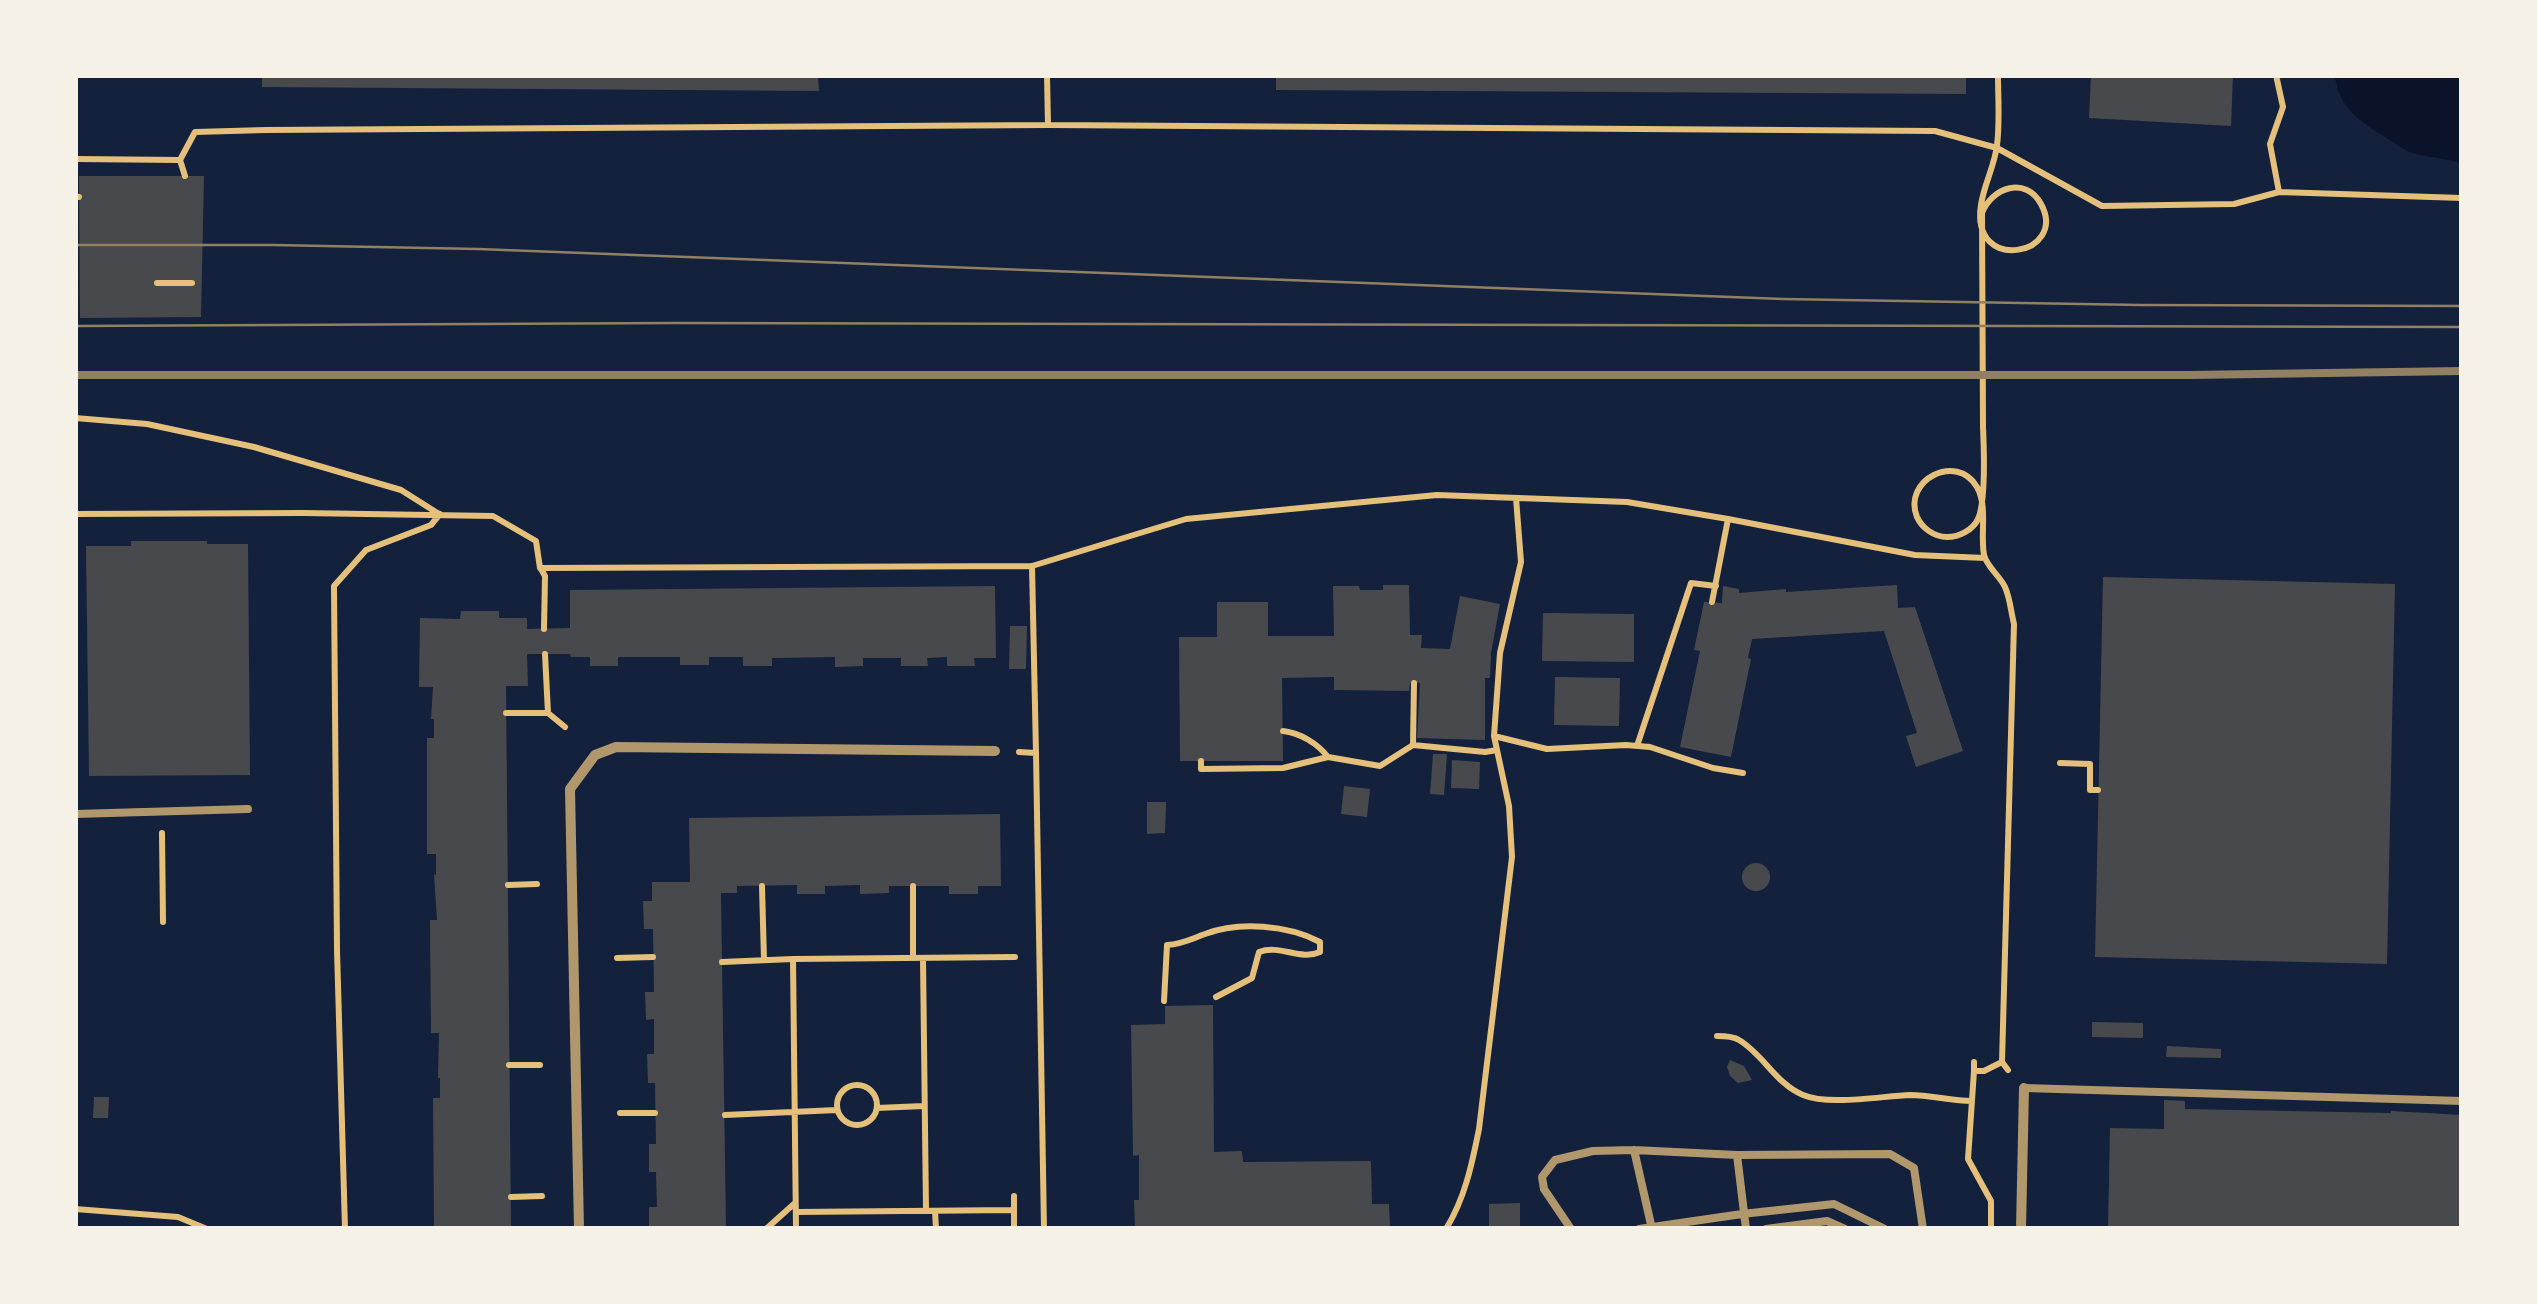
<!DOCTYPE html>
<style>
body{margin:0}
#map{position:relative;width:2537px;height:1304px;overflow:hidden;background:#14213d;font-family:"Asap Condensed",sans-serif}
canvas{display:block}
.frame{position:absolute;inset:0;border:78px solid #f6f1e7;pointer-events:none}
</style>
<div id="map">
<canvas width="2537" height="1304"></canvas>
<div class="frame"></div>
</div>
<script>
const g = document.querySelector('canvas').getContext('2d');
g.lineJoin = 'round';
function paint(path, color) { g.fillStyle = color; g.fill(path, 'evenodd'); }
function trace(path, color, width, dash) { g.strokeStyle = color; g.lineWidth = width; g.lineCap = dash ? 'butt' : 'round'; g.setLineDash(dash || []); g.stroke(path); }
const water = new Path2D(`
 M2335,75h127v89c-16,-6 -30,-6 -46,-10 -10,-2 -20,-10 -28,-15 -26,-16 -51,-32 -53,-64z`);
const building = new Path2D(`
 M262,75h556l1,16 -557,-4z
 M1276,75h690v19l-690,-4z
 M2091,75h142l-2,51 -142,-8z
 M79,176h125l-3,141 -121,1z
 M131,541h76v3h41l2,231 -161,1 -3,-230h45z
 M2103,577l292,7 -8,380 -292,-7z
 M1383,585h26l1,50h12l-1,13 29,1 10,-53 40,8 -9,49 -1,25h-5v62l-68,-2 3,-55h-10l-1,8 -75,-1v-13l-52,1 1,83h-103l-1,-124h38v-35h51v34h66l-1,-50h26l1,4h23z
 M1897,585l1,23 17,-1 48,144 -47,16 -10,-31 11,-3 -33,-102 -132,8 -4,19 3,1 -20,98 -51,-10 20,-96 -6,-1 10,-48 18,1 1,-17 16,3v4l47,-4v3z
 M995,586l1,72h-22l1,8h-28v-9l-20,1 1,8h-27v-8h-38v8l-28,1v-10l-63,1v8h-29v-9h-34v8h-29v-8h-62v9h-28v-9h-19l-1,-3h-43l1,32h-22l5,543h-77l-1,-131h7v-20h-2l1,-45h-8l-1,-113h7l-3,-46 2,1v-21h-9v-116h7v-19h-3l2,-32h-14l1,-69 40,1 1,-8h38v7h28v11l43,-1v-38z
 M1543,613l91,1v48l-92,-1z
 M1010,626h17l-1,43h-17z
 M1555,677l65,1 -1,48 -65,-1z
 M1433,754h14l-3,41 -14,-1z
 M1452,760l28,2 -1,27 -28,-1z
 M1344,786l26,3 -3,28 -26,-3z
 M1147,802h19l-1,31 -18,1z
 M1000,814l1,72h-23v8h-29v-8h-60v7l-29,1v-9l-35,1v8h-28v-9l-60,1v7h-16l5,336h-77v-22h8l-1,-35h-7v-28h7l-1,-61h-7l-1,-29h7v-35l-8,1 -1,-28h9l-1,-63h-9l-1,-28h9v-19h38l-1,-64z
 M1742 877a14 14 0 1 1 28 0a14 14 0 1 1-28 0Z
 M1213,1005l1,147 28,-1 1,11 128,-1 1,43h17l1,25h-196v-3l-59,3 -1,-29h5v-45l-6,1 -2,-131 34,-1v-18z
 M2092,1022l51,1v15l-51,-1z
 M2167,1046l54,3v9l-55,-1z
 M1730,1060l14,6 8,14 -14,3 -8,-7 -3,-9z
 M94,1097h15l-1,21h-15z
 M2164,1100l21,1v8l206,4v-2l71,4v114h-354l2,-101 54,1z
 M1520,1203v26h-31v-25z`);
const path = new Path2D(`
 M1047,75l1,50
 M1998,75c0,23 2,47 -1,70 -2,20 -13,39 -16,60 -11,70 88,50 60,-1 -15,-28 -49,-17 -59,9 0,71 1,143 1,214 1,22 3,74 -5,92 -5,11 -19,18 -31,18 -13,0 -25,-9 -30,-20 -15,-37 40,-65 60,-30 11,20 3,46 7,68 3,12 16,21 21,32 5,11 6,25 9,37l-12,438 6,8
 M2276,75l7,32 -13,37 9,48
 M75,159l105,1 15,-28 71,-2 782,-5 887,6 62,17 105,58 132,-2 45,-12 183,6
 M180,160l5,16
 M75,196l4,1
 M157,283h35
 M75,418l72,6 107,23 147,43 38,24
 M1516,498l5,64 -21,91 -6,83 53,13 79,-4 24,2 63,21 30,5
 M75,514l228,-1 190,3 43,25 4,27 492,-2 154,-47 251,-24 190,7 101,17 187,36 70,3
 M1032,566l4,187
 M541,569l4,7 -1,53
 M1712,602l16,-83
 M545,654l3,59 17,14
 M1414,683l-1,62 72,7 12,-2
 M506,713h42
 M1283,731c17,2 34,12 45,26l52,9 33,-21
 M1637,746l54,-163 25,3
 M1019,752l17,1 8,476
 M1201,761v8l82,-1 45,-11
 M2060,763l30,1v26h8
 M162,833l1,89
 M508,885l29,-1
 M762,886l2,74
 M913,886v72
 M617,958l36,-1
 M923,958l3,253
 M722,962l71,-3
 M1164,1001l3,-56c16,-1 24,-6 38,-11 34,-13 83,-9 115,8v10c-20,9 -40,-8 -61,0l-7,26 -36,19
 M1717,1036c7,0 16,0 22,4 24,14 37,44 64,55 26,11 79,1 107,0 21,0 41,6 62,6
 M1974,1062v9h10l18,-9
 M509,1065h31
 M1974,1071l-6,88 23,42v28
 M837 1105a20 20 0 1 1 40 0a20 20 0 1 1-40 0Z
 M877,1108l47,-2
 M620,1113h35
 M725,1115l112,-5
 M1014,1196v33
 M511,1197l31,-1
 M75,1209l103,8 29,12
 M935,1211l1,18
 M796,1212l218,-2
 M345,1229l-8,-279 -3,-364 32,-36 65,-25 9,-11
 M766,1229l29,-26
 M796,1229l-3,-270 222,-2
 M1446,1229c19,-31 26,-65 33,-100l33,-272 -3,-51 -15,-70`);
const service = new Path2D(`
 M75,814l173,-5
 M2024,1088l438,13
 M1634,1150l18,79
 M1737,1155l9,74
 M1571,1229l-27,-40 -2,-12 13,-17 38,-9 41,-1 103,5 153,-1 24,14 9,61
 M1639,1229l103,-15 92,-10 51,25
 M1766,1229l61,-8 18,8`);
const minor = new Path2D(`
 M579,1229l-9,-440 25,-34 21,-8 379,4
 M2021,1229l3,-141`);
const tram = new Path2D(`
 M75,245h198l205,4 1305,50 358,6 321,1
 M75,326l600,-3 1787,4`);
const rail = new Path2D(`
 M75,375h2114l273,-4`);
paint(water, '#0b132b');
paint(building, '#48494c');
trace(path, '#e5c07b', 6);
trace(service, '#b1986c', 8);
trace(minor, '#b1986c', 10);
trace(tram, '#918062', 2.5);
trace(rail, '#918062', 8);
</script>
